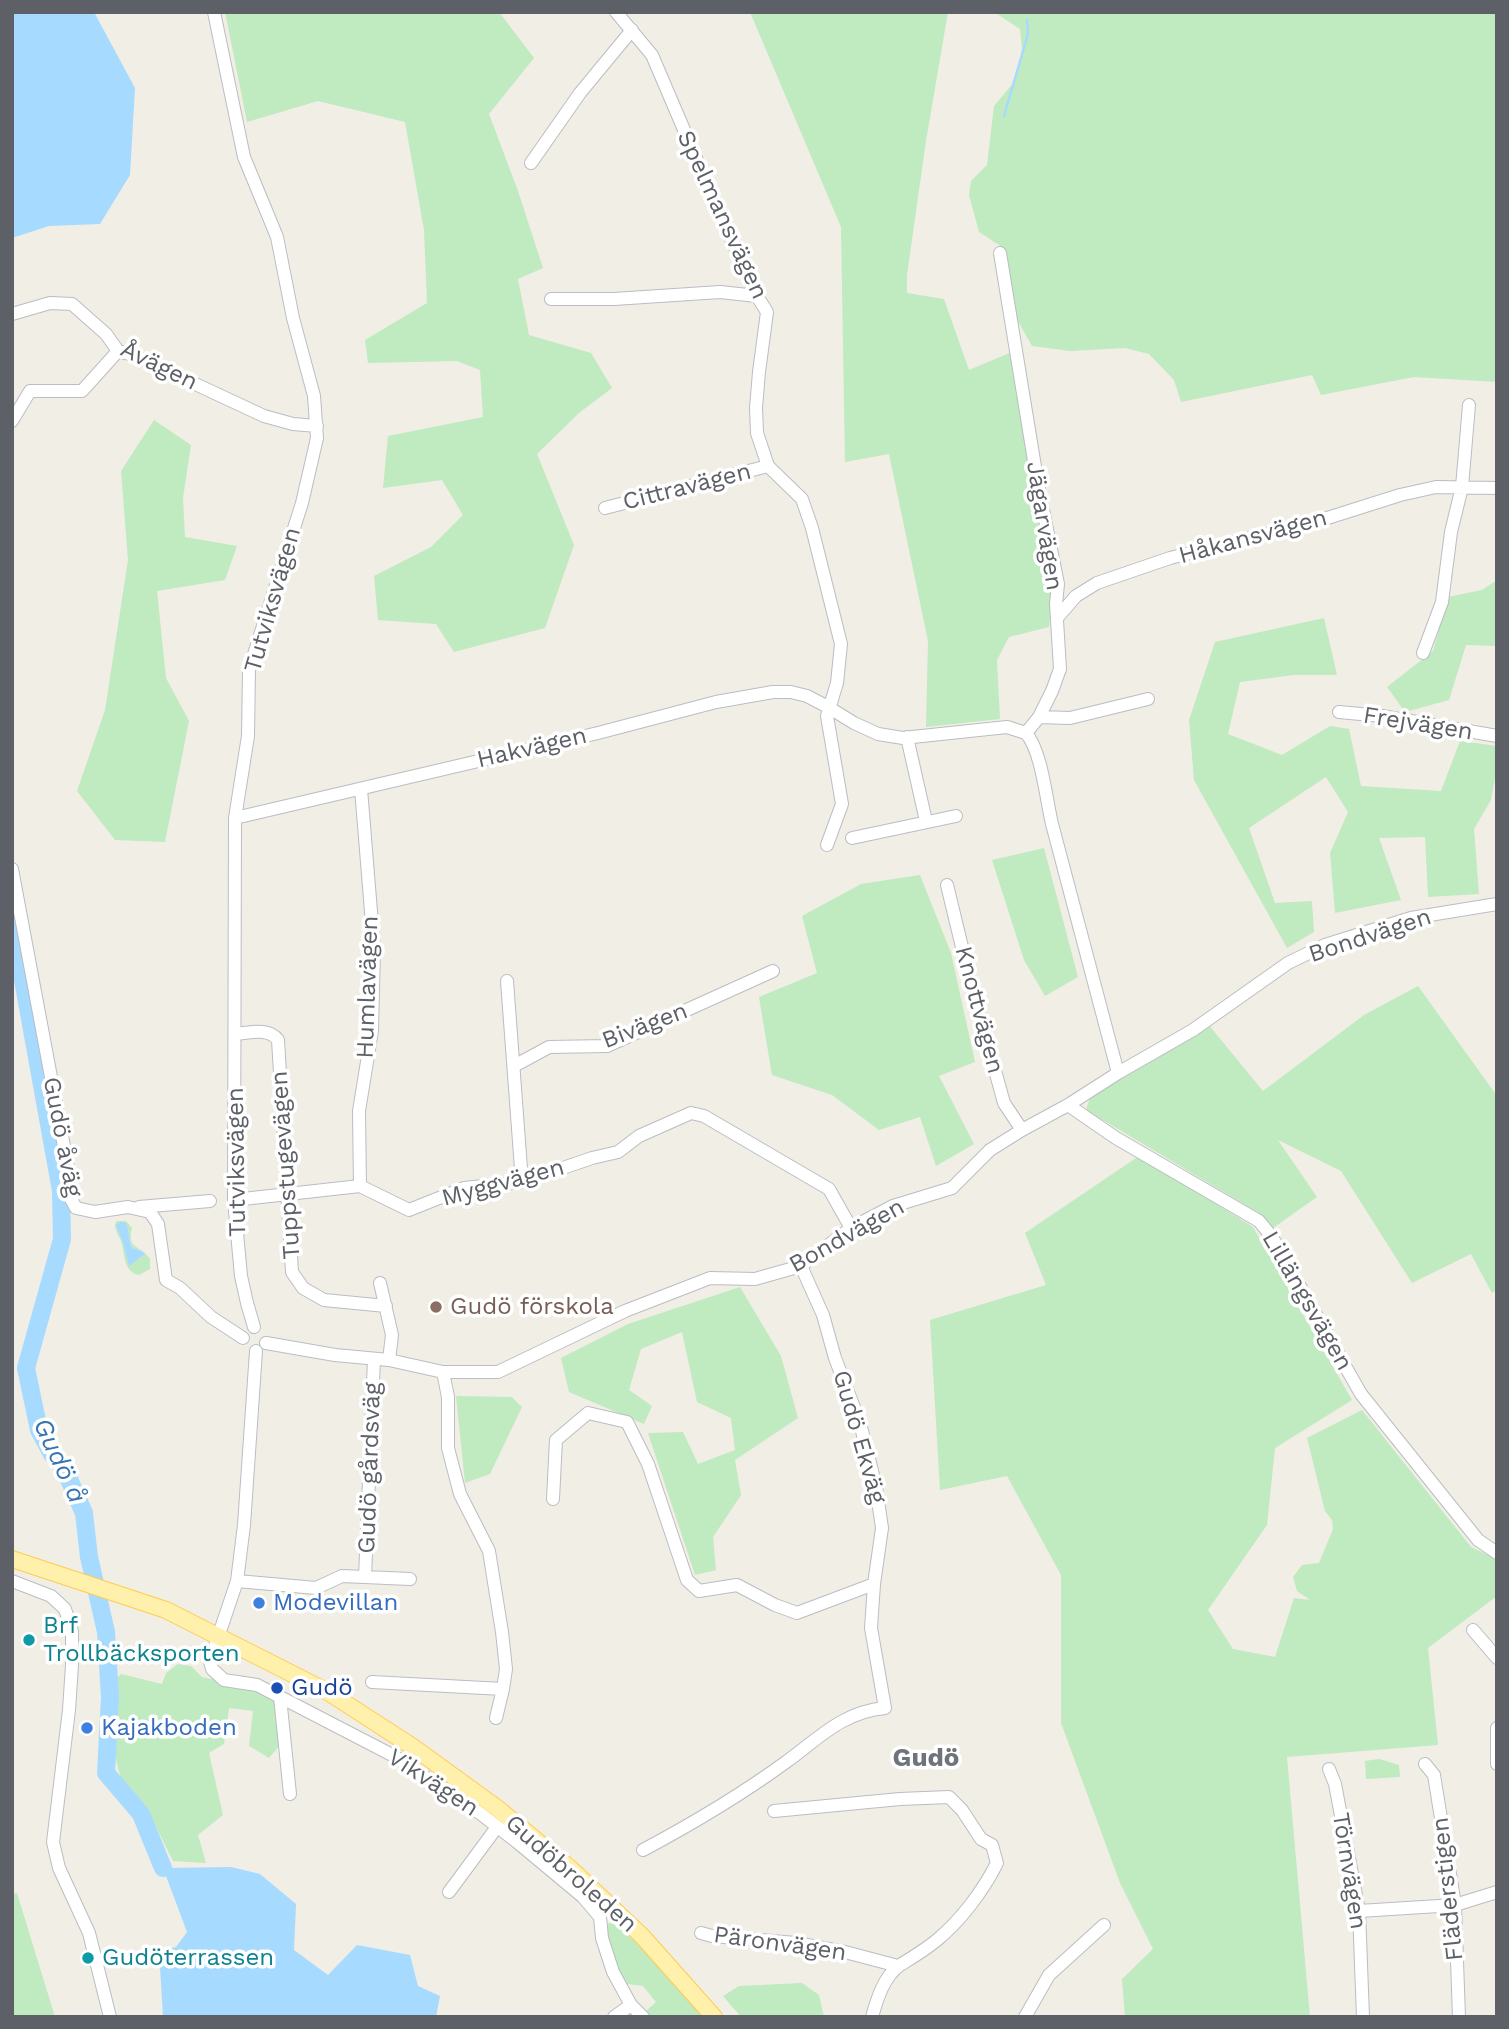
<!DOCTYPE html>
<meta charset="utf-8">
<style>
body{margin:0}
#map{position:relative;width:1509px;height:2029px;overflow:hidden;background:#f1eee5;font-family:"Work Sans",sans-serif}
canvas{display:block}
.frame{position:absolute;inset:0;border:14px solid #5d6167;pointer-events:none}
</style>
<div id="map">
<canvas width="1509" height="2029"></canvas>
<div class="frame"></div>
</div>
<script>
const g = document.querySelector('canvas').getContext('2d');
g.lineJoin = 'round';
function paint(path, color) { g.fillStyle = color; g.fill(path, 'evenodd'); }
function trace(path, color, width, dash) { g.strokeStyle = color; g.lineWidth = width; g.lineCap = dash ? 'butt' : 'round'; g.setLineDash(dash || []); g.stroke(path); }
function drawText(font, color, halo, rows, align = 'center') {
  g.font = font + ' "Work Sans",sans-serif'; g.lineWidth = 7; g.setLineDash([]); g.textBaseline = 'middle'; g.strokeStyle = halo; g.fillStyle = color; for (const [text, x, y, turn = 0] of rows) {
    g.save(); g.translate(x, y); g.rotate((+turn || 0) * Math.PI / 180); g.textAlign = isNaN(turn) ? turn : align; if (halo) g.strokeText(text, 0, 0); g.fillText(text, 0, 0); g.restore();
  }
}
const green = new Path2D(`
 M225,12h274l35,46 -45,56 29,77 25,77 -25,11 11,56 62,18 21,35 -33,25 -42,41 37,91 -29,83 -91,24 -18,-28 -58,-4 -4,-44 57,-29 32,-32 -21,-35 -59,8 5,-52 95,-19 -3,-47 -23,-9 -89,2 -3,-23 62,-37 -3,-73 -19,-108 -87,-21 -71,21z
 M750,12h198l-22,129 -19,134v18l37,6 25,71 43,-18 23,159 19,68 -5,48 -40,10 -12,23 3,59 -74,8 2,-86 -39,-187 -44,8 -4,-235z
 M994,12h503v370l-83,-5 -93,18 -9,-20 -131,27 -7,-22 -25,-26 -24,-6 -55,3 -38,-5 -17,-30 -10,-67 -26,-17 -10,-37 2,-14 16,-16 7,-59 21,-25 7,-32 -2,-20z
 M154,420l37,25 -8,53 2,39 52,9 -12,34 -68,11 9,87 23,43 -24,121 -50,-2 -38,-49 28,-81 23,-150 -7,-89z
 M1497,580v66l-31,-1 -17,55 -44,12 -18,-25 46,-36 15,-54 34,-7z
 M1324,618l13,57h-43l-54,7 -12,52 54,21 48,-29 19,3 12,57 80,5 19,-50 37,5v21l-6,33 -17,29 5,65 -51,3 -3,-60 -46,1 22,62 -66,13 -5,-60 18,-41 -22,-35 -77,51 26,75 37,-2 2,31 -27,16 -93,-168 -5,-60 26,-78z
 M1044,848l34,129 -33,19 -21,-36 -32,-100z
 M920,875l31,78 24,109 -36,14 35,68 -38,22 -16,-49 -41,13 -47,-35 -60,-20 -13,-78 58,-24 -15,-57 59,-32z
 M1418,986l79,110v194l-5,3 -21,-39 -59,29 -71,-112 -63,-31 39,57 -44,31 -14,-15 -173,-103 4,-13 118,-73 55,67 101,-76z
 M1139,1156l114,71 99,173 -77,48 -8,77 -59,85 25,39 42,8 19,-59 16,2 -13,-9 -4,-14 9,-12 17,-2 14,-34 -1,-9 -7,-9 -18,-73 55,-28 109,137 26,12v37l-69,52 10,97 -151,12 23,260h-185l-3,-38 31,-30 -33,-66 -59,-160v-148l-54,-99 -67,14 -10,-170 116,-35 -21,-52z
 M117,1221h9l6,7c-6,21 10,18 18,31v10l-11,6c-16,-3 -14,-22 -18,-34 -3,-7 -6,-11 -6,-17zM116,1226l13,5v5l4,12 9,3 2,4 -15,10 -6,-22z
 M740,1287l41,69 17,62 -63,42 6,35 -28,42 3,33 -21,5 -47,-142 35,-1 15,32 37,-14 -4,-32 -34,-16 -15,-70 -41,17 -12,41 23,16 -8,18 -75,-32 -8,-34 67,-34z
 M456,1396l56,1 10,10 -32,67 -25,9z
 M178,1664l13,2 11,11 51,11 22,12 5,45 -11,13 -20,-12 4,-35 -24,-3 -5,36 -15,9 14,62 -25,20 8,28 -33,-2 -28,-56 -23,-22 -6,-23 -3,-79 8,-7 41,10 4,-11z
 M1379,1759l20,6 1,12 -34,2 -1,-18z
 M17,1893l38,124h-43v-123z
 M614,1920l62,63 29,34h-54l-6,-5 11,-10 -13,-16 -16,-2 -17,-31 -5,-27z
 M802,1983l17,12 5,22h-83l-18,-21 16,-10z`);
const water = new Path2D(`
 M12,12h82l41,76 -5,87 -30,49 -51,2 -37,12z
 M122,1222l4,1c4,8 2,17 7,25l9,3 3,3 -16,12 -6,-23 -7,-17 2,-3z
 M231,1867l29,7 36,30 -2,46 34,25 29,-30 53,10 8,31 22,10 -4,21h-273l-4,-67 17,-3 11,-15 -24,-64z`);
const stream = new Path2D(`
 M1004,116l24,-82 -1,-14`);
const river = new Path2D(`
 M12,919l49,272 1,48 -36,129 13,62 13,24 12,14 20,45 5,44 17,75 4,65 -4,76 35,41 22,54`);
const minor = new Path2D(`
 M214,12l30,145 33,80 16,81 21,78 3,42 -15,65 -53,167 -1,66 -13,82 -1,382 7,76 6,27 7,24
 M616,12l36,43 71,166 34,75 10,16 -8,60 -3,36 1,25 11,33 34,33 10,29 29,116 -4,39 -10,33 15,88 -15,41
 M531,163l49,-70 52,-63
 M1000,253l38,232 20,99 -2,20 4,65 -8,22 -13,26 -13,16c16,19 20,66 26,91 22,83 44,166 66,249
 M551,299h63l106,-7 37,4
 M12,314l38,-11 22,1 34,30 12,17 15,4 131,61 29,8 24,2
 M12,421l18,-30h52l36,-40
 M605,508l163,-42
 M1057,618l19,-22 21,-13 73,-25 148,-37 82,-26 36,-8 61,1
 M1423,653l19,-51 9,-70 11,-45 7,-82
 M1339,712l43,4 115,20
 M1039,717l31,1 78,-19
 M907,737l19,84
 M235,818l363,-85 118,-31 57,-10h18l16,4 21,11 26,16 24,11 25,4 104,-11 19,6
 M852,838l104,-22
 M12,869l57,304 2,26 5,9 19,4 33,-5 22,5 8,12 8,56 14,8 31,29 32,21
 M947,885l22,91 35,127 18,27
 M507,981l15,201
 M235,1034c14,-1 34,-7 43,6l14,232 11,16 21,12 62,6
 M514,1066l35,-19 58,-1 166,-75
 M1068,1105l48,33 143,83 13,16 89,157 117,146 19,13
 M360,1186l-1,-75 13,-80 2,-83 -13,-159
 M234,1200l126,-14 49,24 55,-22 58,-6 70,-24 26,-6 21,-16 52,-23 13,3 125,73 22,39
 M139,1207l71,-6
 M380,1283l12,52 -3,25
 M266,1343l69,12 54,5 54,12h55l127,-61 85,-33 45,1 46,-13 50,-38 42,-22 59,-18 38,-38 32,-20 46,-25 50,-32 75,-43 95,-67 37,-18 86,-27 86,-14
 M256,1351l-12,174 -7,56 -27,80 2,8 12,11 33,5 137,71 87,58 36,28 66,55 17,20 2,21 11,34 18,33 12,12
 M553,1499l3,-59 32,-27 39,9 21,42 39,116 12,11 38,-6 38,20 22,8 77,-29
 M365,1577l9,-218
 M12,1581l39,15 14,13 7,22v34l-3,45 -16,132 6,26 30,65 21,84
 M237,1581l79,7 26,-12 68,3
 M1473,1630l24,28
 M372,1682l131,7 3,-20 -4,-37 -13,-81 -29,-57 -12,-46v-51l-5,-25
 M280,1697l10,97
 M496,1718l7,-29
 M1497,1728v36
 M1425,1764l9,11 21,130 4,112
 M1329,1769l6,15 24,127 4,106
 M774,1811l126,-12 49,-2 13,13 19,29 11,6 5,18c-14,28 -36,57 -60,77 -12,10 -24,17 -37,25 -16,11 -23,34 -28,52
 M643,1850c47,-25 99,-56 143,-88 32,-23 56,-50 99,-54l-14,-80 3,-44 8,-56 -6,-41 -16,-64 -25,-65 -12,-43 -22,-49
 M449,1892l48,-65
 M1359,1911l96,-6 42,-13
 M701,1933l11,3 84,7 49,9 53,14
 M614,2017l17,-12
 M1025,2017l24,-42 55,-50`);
const major = new Path2D(`
 M12,1559l154,51 162,82 85,55 84,61 75,62 70,66 72,81`);
const markers = [
 [436,1307,7,"#8d6e63"],
 [259,1603,7,"#3f7fe0"],
 [29,1640,7,"#0f9aa8"],
 [277,1688,7,"#1a4fb4"],
 [87,1728,7,"#3f7fe0"],
 [88,1958,7,"#0f9aa8"]
];
const streetNames = [
 ["Spelmansvägen",722,215,65],
 ["Åvägen",159,366,26],
 ["Cittravägen",687,487,-14],
 ["Jägarvägen",1044,526,81],
 ["Håkansvägen",1253,537,-15],
 ["Tutviksvägen",273,600,-74],
 ["Frejvägen",1418,724,9],
 ["Hakvägen",532,748,-13],
 ["Bondvägen",1370,936,-18],
 ["Humlavägen",368,987,-88],
 ["Knottvägen",979,1010,75],
 ["Bivägen",645,1026,-21],
 ["Gudö åväg",62,1137,79],
 ["Tutviksvägen",237,1162,-91],
 ["Tuppstugevägen",286,1165,-94],
 ["Myggvägen",503,1183,-15],
 ["Bondvägen",847,1236,-29],
 ["Lillängsvägen",1307,1301,60],
 ["Gudö Ekväg",859,1437,74],
 ["Gudö gårdsväg",370,1468,-88],
 ["Vikvägen",433,1783,33],
 ["Törnvägen",1349,1871,81],
 ["Gudöbroleden",571,1874,41],
 ["Fläderstigen",1448,1889,-96],
 ["Päronvägen",780,1944,8]
];
const educationNames = [
 ["Gudö förskola",450,1307]
];
const shopNames = [
 ["Modevillan",273,1603],
 ["Kajakboden",101,1728]
];
const cultureNames = [
 ["Brf",43,1626],
 ["Trollbäcksporten",43,1654],
 ["Gudöterrassen",102,1958]
];
const transitNames = [
 ["Gudö",291,1688]
];
const waterNames = [
 ["Gudö å",59,1461,65]
];
const neighbourhoodNames = [
 ["Gudö",926,1758]
];
paint(green, '#c0eabf');
paint(water, '#a7daff');
trace(stream, '#a7daff', 2.5);
trace(river, '#a7daff', 18);
trace(minor, '#babdc2', 14);
trace(major, '#ffcc50', 18);
trace(minor, '#fff', 12);
trace(major, '#fff0ac', 16);
for (const [x, y, r, color] of markers) { const dot = new Path2D(); dot.arc(x, y, r, 0, 2 * Math.PI); g.fillStyle = color; g.fill(dot); trace(dot, '#fff', 2.5); }
drawText('24px', '#5d6167', '#fff', streetNames);
drawText('24px', '#785e54', '#fff', educationNames, 'left');
drawText('24px', '#366cbe', '#fff', shopNames, 'left');
drawText('24px', '#0d838f', '#fff', cultureNames, 'left');
drawText('24px', '#164399', '#fff', transitNames, 'left');
drawText('italic 26px', '#3674b3', '#fff', waterNames);
drawText('bold 26px', '#6e7479', '#fff', neighbourhoodNames);
</script>
